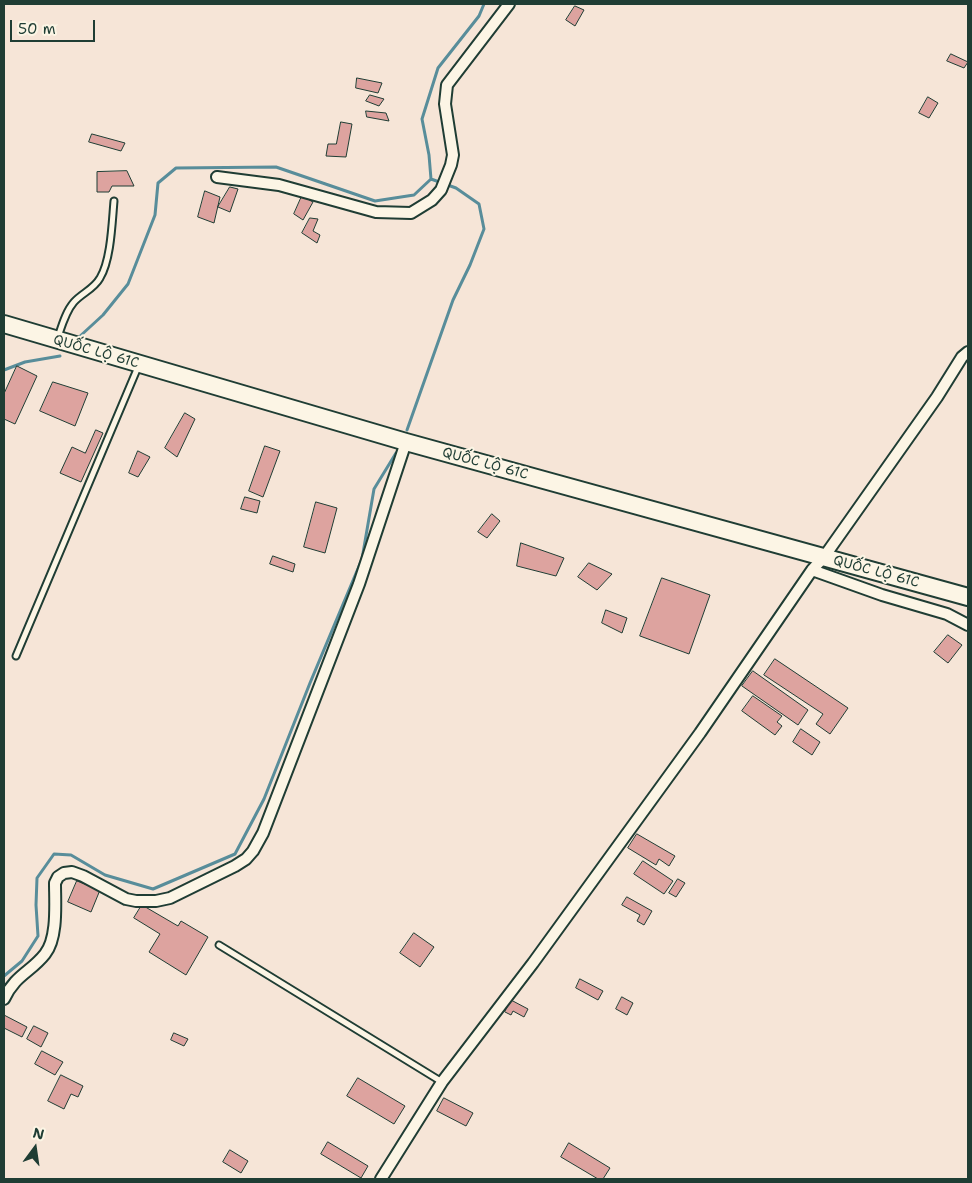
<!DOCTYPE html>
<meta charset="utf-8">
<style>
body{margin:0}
#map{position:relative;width:972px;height:1183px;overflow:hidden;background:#f6e5d7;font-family:"Shantell Sans",sans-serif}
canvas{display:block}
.frame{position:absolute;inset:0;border:5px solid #1f3d34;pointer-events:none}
.north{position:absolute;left:10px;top:1123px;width:50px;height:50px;-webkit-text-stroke:4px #fcf5e5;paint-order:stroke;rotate:14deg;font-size:14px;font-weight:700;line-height:20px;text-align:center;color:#1f3d34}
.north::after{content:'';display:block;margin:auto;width:18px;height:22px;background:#1f3d34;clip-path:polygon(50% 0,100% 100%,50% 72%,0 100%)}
.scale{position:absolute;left:10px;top:20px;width:85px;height:22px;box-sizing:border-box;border:2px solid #1f3d34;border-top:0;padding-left:6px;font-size:15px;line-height:18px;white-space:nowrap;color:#1f3d34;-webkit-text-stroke:4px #fcf5e5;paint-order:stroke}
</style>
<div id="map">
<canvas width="972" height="1183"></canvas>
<div class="frame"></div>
<div class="north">N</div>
<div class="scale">50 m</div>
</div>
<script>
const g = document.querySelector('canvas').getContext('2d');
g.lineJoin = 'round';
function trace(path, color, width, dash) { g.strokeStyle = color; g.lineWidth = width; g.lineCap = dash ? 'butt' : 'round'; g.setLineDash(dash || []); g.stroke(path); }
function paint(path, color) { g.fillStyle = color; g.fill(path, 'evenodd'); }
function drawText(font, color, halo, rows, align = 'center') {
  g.font = font + ' "Shantell Sans",sans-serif'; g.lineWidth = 4; g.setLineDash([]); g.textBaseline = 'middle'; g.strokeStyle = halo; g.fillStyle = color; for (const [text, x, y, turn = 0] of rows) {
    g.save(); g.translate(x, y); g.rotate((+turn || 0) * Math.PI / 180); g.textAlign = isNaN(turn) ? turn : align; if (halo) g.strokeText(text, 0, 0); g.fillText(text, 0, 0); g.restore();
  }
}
const stream = new Path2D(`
 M78,338l25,-23 25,-31 27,-69 3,-32 18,-15 100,-1 99,34 39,-6 17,-16 -2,-24 -7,-36 16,-51 41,-52 5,-12
 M4,370l21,-8 35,-6
 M407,430l46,-130 17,-35 14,-36 -5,-25 -23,-16 -25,-9
 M4,976l18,-15 16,-25 -2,-31 1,-27 17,-24 17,1 34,20 48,14 82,-35 29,-55 46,-116 52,-124 12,-70 22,-36`);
const building = new Path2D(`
 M575,6l9,4 -9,16 -9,-6z
 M951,54l17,8 -4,6 -17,-7z
 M357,78l25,5 -4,10 -22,-5z
 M370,95l14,4 -5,7 -13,-5z
 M928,97l10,6 -9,15 -10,-5z
 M366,111l20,2 3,8 -22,-4z
 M341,122l11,2 -6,33 -20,-1 2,-12h8z
 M92,134l33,9 -4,8 -32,-9z
 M127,171l7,15h-22l-3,6h-12v-20z
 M230,187l8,2 -8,23 -12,-5z
 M205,191l15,6 -6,26 -16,-6z
 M302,196l11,6 -10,18 -9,-6z
 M310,218l8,1 -5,12 7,4 -3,8 -15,-10z
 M17,366l20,10 -22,48 -11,-5v-25z
 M53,382l35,11 -13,33 -35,-15z
 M185,413l10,6 -18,38 -12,-9z
 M96,430l7,3 -22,49 -21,-9 12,-26 13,6z
 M265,446l15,5 -17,46 -14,-6z
 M138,451l12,6 -12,20 -9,-4z
 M245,497l15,4 -3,12 -16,-4z
 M316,502l21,6 -12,45 -21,-6z
 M492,514l8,7 -13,17 -9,-6z
 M521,543l43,15 -8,18 -39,-10z
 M273,556l22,8 -2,8 -23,-8z
 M589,563l23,11 -15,16 -19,-13z
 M662,578l48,17 -21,59 -49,-18z
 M606,610l21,8 -5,15 -20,-10z
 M948,635l14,10 -14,18 -14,-11z
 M775,659l73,49 -18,26 -14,-10 7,-10 -59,-39z
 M753,671l55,39 -10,15 -56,-39z
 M753,696l29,20 -5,6 5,4 -7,9 -33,-24z
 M801,729l19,13 -8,13 -19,-13z
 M637,834l38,22 -6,10 -10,-7 -3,6 -28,-17z
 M643,861l30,20 -9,13 -30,-20z
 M678,879l7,4 -9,14 -7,-4z
 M77,881l23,9 -9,22 -23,-10z
 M627,897l25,14 -8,14 -7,-4 3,-6 -18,-10z
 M142,905l36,21 3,-5 27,16 -22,38 -37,-23 11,-18 -26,-16z
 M414,933l20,14 -14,20 -20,-14z
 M580,979l23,12 -5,9 -22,-12z
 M622,997l11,6 -6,12 -11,-6z
 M511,1000l17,9 -4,8 -11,-6 -2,4 -6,-3z
 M4,1015l23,12 -5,10 -18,-9z
 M34,1026l14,7 -7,14 -14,-8z
 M174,1033l14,6 -4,7 -13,-6z
 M42,1051l21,11 -8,13 -20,-11z
 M61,1075l22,11 -5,11 -7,-3 -7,15 -16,-8z
 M358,1078l47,28 -11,18 -47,-28z
 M444,1098l29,15 -7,13 -29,-15z
 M328,1142l40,24 -7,12 -40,-24z
 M569,1143l41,25 -7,11h-5l-37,-22z
 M230,1150l18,11 -7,12 -18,-11z`);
const service = new Path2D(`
 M58,337c4,-12 8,-26 16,-35 8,-9 20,-13 26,-24 11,-18 12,-55 14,-77
 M16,656l122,-289
 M219,945l223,137`);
const minor = new Path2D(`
 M217,177l62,8 97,27 35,1 21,-13 9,-10 10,-25 2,-10 -8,-51 2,-19 62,-81
 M812,570l70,25 65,19 21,11
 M4,999c11,-24 27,-27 41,-45 13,-16 10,-51 10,-71l3,-6 6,-4 8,-1 11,4 43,23 10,2h20l14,-3 65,-32 11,-7 7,-8 10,-18 96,-249 47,-142
 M381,1179l61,-97 91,-119 167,-230 112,-163 12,-13 113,-160 25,-40 6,-5`);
const trunk = new Path2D(`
 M4,324l402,118 562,155`);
const streetNames = [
 ["QUỐC LỘ 61C",96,352,16],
 ["QUỐC LỘ 61C",485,464,15],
 ["QUỐC LỘ 61C",876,572,15]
];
trace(stream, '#588d9a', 3);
paint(building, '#dda39f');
trace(building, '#1f3d34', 1);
trace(service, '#1f3d34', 9);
trace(minor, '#1f3d34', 14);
trace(trunk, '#1f3d34', 20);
trace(service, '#fcf5e5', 5);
trace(minor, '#fcf5e5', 10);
trace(trunk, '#fcf5e5', 16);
drawText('14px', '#1f3d34', '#fcf5e5', streetNames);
</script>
